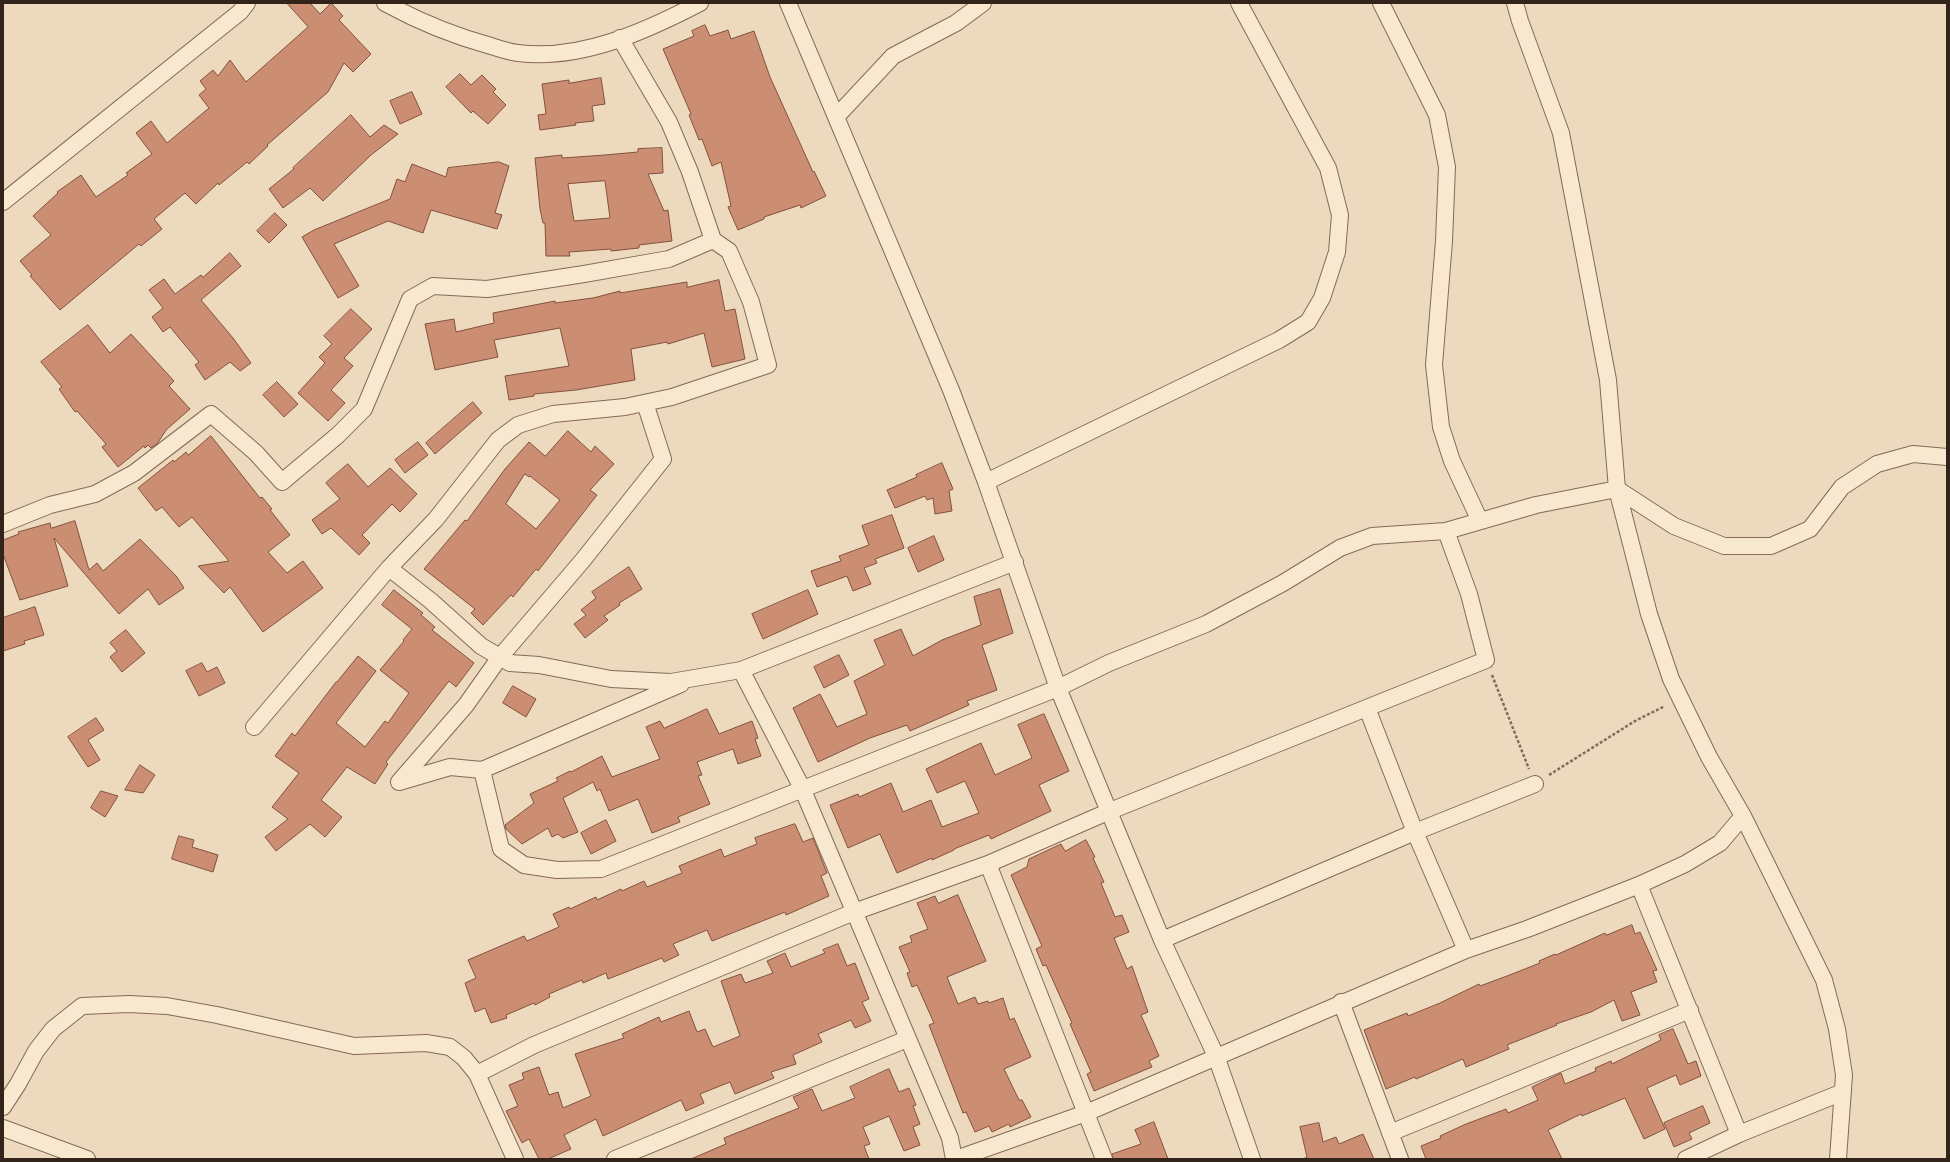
<!DOCTYPE html>
<style>
body{margin:0}
#map{position:relative;width:1950px;height:1162px;overflow:hidden;background:#edd9bd;font-family:"Libre Baskerville",serif}
canvas{display:block}
.frame{position:absolute;inset:0;border:4px solid #33241b;pointer-events:none}
</style>
<div id="map">
<canvas width="1950" height="1162"></canvas>
<div class="frame"></div>
</div>
<script>
const g = document.querySelector('canvas').getContext('2d');
g.lineJoin = 'round';
function paint(path, color) { g.fillStyle = color; g.fill(path, 'evenodd'); }
function trace(path, color, width, dash) { g.strokeStyle = color; g.lineWidth = width; g.lineCap = dash ? 'butt' : 'round'; g.setLineDash(dash || []); g.stroke(path); }
const building = new Path2D(`
 M287,3h23l10,11 11,-11 12,13 -4,4 32,34 -18,18 -9,-9 -16,29 -61,53 1,1 -19,18 -2,-2 -28,23 -1,-2 -22,21 -11,-11 -31,26 8,10 -21,17 -2,-2 -79,66 -30,-34 2,-1 -12,-14 31,-26 -18,-19 25,-23 -1,-1 24,-17 15,22 32,-22 -2,-2 26,-19 -16,-21 15,-12 16,22 42,-35 -10,-13 7,-6 -6,-8 13,-11 5,6 12,-16 16,22 62,-55z
 M705,25l5,11 18,-6 3,9 23,-8 16,46 43,95 1,-1 12,25 -25,12 -1,-3 -36,12v2l-26,11 -10,-23 3,-1 -10,-44 -9,4 -10,-27 -3,1 -10,-25 2,-1 -28,-65 31,-13 -2,-5z
 M460,74l11,11 11,-10 14,14 -3,3 13,13 -18,19 -15,-13 -2,2 -25,-26z
 M601,78l4,26 -13,2 2,15 -19,2 1,2 -36,5 -2,-15 8,-1 -4,-30 27,-4v3z
 M412,92l10,22 -22,10 -10,-23z
 M351,115l19,22 14,-12 14,9 -27,21 -48,46 -13,-13 -27,20 -14,-19 25,-20 -1,-1z
 M662,148l1,25 -15,1 16,37 4,-1 4,31 -33,4v3l-28,3v-2l-42,3 1,4h-24l-1,-33h-2l-3,-14 -5,-51 27,-3v3l43,-3 33,-3v-3zM605,181l5,37 -36,3 -6,-37z
 M499,162l10,4 -14,47 7,2 -5,14 -66,-19 -8,23 -35,-12 -54,23 25,42 -21,12 -36,-61 12,-7 76,-31 7,-20 8,3 7,-18 34,13 2,-9z
 M275,213l12,12 -18,18 -12,-12z
 M230,253l11,13 -40,34 32,38 18,25 -11,8 -10,-9 -25,18 -10,-15 4,-3 -29,-35 -7,5 -11,-15 11,-9 -14,-18 15,-11 11,15 26,-19 2,2z
 M719,280l6,31 10,-2 10,50 -33,8 -8,-34 -36,11 -1,-2 -36,7 4,31 -59,10 -42,4v2l-25,4 -4,-24 64,-10 -9,-38 -66,12 4,17 -63,13 -10,-46 29,-5 2,13 38,-9 -1,-10 62,-12v2l38,-5 27,-7v2l67,-11v5z
 M351,309l21,20 -28,29 9,8 -22,24 14,13 -17,18 -30,-28 27,-30 -6,-6 13,-13 -8,-8z
 M88,325l22,28 21,-19 43,47 -5,5 21,23 -24,21 -9,14 -6,4 -3,-3 -3,3 -1,-2 -26,21 -16,-20 4,-3 -29,-33 -2,1 -16,-23 3,-2 -21,-25z
 M277,382l21,22 -14,13 -21,-22z
 M473,402l9,11 -47,41 -9,-11z
 M568,431l23,21 4,-6 19,18 -24,26 7,5 -59,76 -2,-2 -23,28 -2,-2 -28,30 -12,-12 4,-4 -51,-40 41,-49 2,1 38,-52 24,-27 16,14zM525,474l4,3 1,-1 30,24 -24,29 -30,-25z
 M211,436l49,62 2,-1 10,12 -2,1 20,25 -22,17 19,21 16,-12 20,27 -60,44 -33,-45 -6,6 -26,-27 31,-5 -37,-44 -13,10 -17,-20 -6,4 -18,-23 35,-28 1,2 12,-10 2,3z
 M418,442l10,13 -23,18 -10,-13z
 M942,463l11,26 -4,2 3,20 -17,3 -2,-16 -6,2 -2,-4 -30,12 -8,-18 30,-13 -1,-2z
 M348,464l20,23 22,-19 27,26 -17,18 -8,-8 -30,31 8,8 -11,12 -28,-27 -9,6 -10,-14 28,-21 -14,-16z
 M892,515l12,33 -29,11 2,4 -13,5 7,16 -18,7 -6,-15 -30,11 -6,-16 30,-10 -2,-5 30,-11 -7,-19z
 M75,521l14,49 8,-7 6,8 37,-32 37,38 7,11 -25,17 -11,-16 -29,25 -65,-76 14,48 -48,14 -17,-46v-14l16,-6 -1,-2 32,-9 1,5z
 M934,536l10,24 -26,12 -10,-24z
 M629,567l13,22 -23,14 1,2 -16,11 4,4 -23,18 -11,-14 12,-9 -5,-5 15,-12 -4,-6z
 M1000,589l13,44 -31,12 15,45 -30,11 2,4 -59,26 -3,-6 -37,13 -52,24 -25,-54 27,-14 17,33 30,-13 -13,-33 31,-16 -11,-25 27,-11 12,27 29,-16 39,-15 -7,-28z
 M394,590l29,23 -2,2 14,12 -3,3 42,33 -18,24 -7,-6 -63,81 2,2 -13,20 -28,-17 -26,33 21,17 -17,20 -15,-13 -34,27 -11,-14 23,-18 -16,-12 27,-34 -24,-17 17,-23 3,3 41,-54h1l21,-26 18,15 -40,52 29,24 20,-26 3,2 21,-30 -29,-23 24,-29 -1,-1 9,-11 -30,-24z
 M808,590l10,24 -55,25 -11,-25z
 M35,607l9,28 -20,6 1,3 -22,7v-33z
 M126,630l19,23 -23,19 -12,-15 7,-6 -7,-8z
 M839,655l10,20 -25,13 -10,-21z
 M202,663l5,9 10,-5 8,16 -26,13 -13,-25z
 M513,686l23,13 -10,18 -23,-14z
 M707,709l12,25 33,-13 6,17 -3,1 6,17 -23,8 -5,-15 -36,13 5,13 -4,1 12,28 -32,13 2,5 -28,11 -14,-34 -29,12 -9,-22 -3,2 -4,-9 -30,16 15,34 -15,6 -5,-4 -6,3 -4,-9 -26,16 -16,-15 -1,-4 29,-22 -4,-9 28,-13 -2,-3 14,-7 1,1 31,-16 10,21 48,-18 -14,-32 14,-6 4,7z
 M1044,714l25,57 -30,14 12,26 -60,28 -2,-4 -35,14v1l-22,10v-2l-35,15 -17,-39 -32,14 -18,-43 28,-11 1,3 32,-14 12,29 28,-12 11,27 37,-14 -14,-32 -28,12 -11,-24 55,-26 14,32 37,-17 -14,-33z
 M96,718l8,12 -16,10 12,20 -12,7 -20,-30z
 M140,765l15,10 -12,18 -18,-3z
 M101,791l17,5 -13,21 -14,-9z
 M606,820l10,21 -25,13 -10,-21z
 M795,824l8,18 10,-4 14,35 -6,3 8,20 -43,19 -1,-3 -73,29 -5,-11 -34,14 6,11 -15,7 -2,-4 -54,21 -2,-6 -23,10 -1,-3 -33,14 1,3 -15,8 -1,-2 -28,12 1,3 -16,5 -6,-15 -10,4 -10,-29 11,-5 -8,-18 56,-24 3,5 32,-14 -6,-13 16,-7 1,2 26,-12 1,3 24,-11 1,2 22,-10 3,6 35,-14 -3,-7 42,-17 3,8 33,-13 -2,-6z
 M179,836l15,4 -2,7 26,8 -5,17 -41,-13z
 M1086,840l9,17 -2,1 11,24 -3,1 14,34 7,-2 7,17 -15,6 13,31 5,-3 16,46 -7,3 18,41 -10,5 3,6 -58,24 -7,-17 4,-2 -21,-48 2,-1 -26,-58 -3,1 -7,-17 6,-3 -31,-71 16,-8 2,-8 32,-15 4,7z
 M958,895l28,66 -39,16 11,27 17,-7 3,7 10,-3 1,2 14,-5 7,22 4,-2 17,39 -27,12 15,31h3l9,17 -21,10 -1,-3 -17,8 -3,-6 -14,6 -9,-20 -3,1 -34,-88 5,-2 -17,-38 -5,2 -5,-14 3,-1 -11,-25 13,-5 -2,-6 18,-7 -11,-26 18,-7 3,7z
 M1632,925l3,9 5,-2 17,38 -4,1 4,11 -26,10 9,23 -18,6 -8,-21 -23,12 -35,12 1,1 -50,20 2,4 -43,18 -3,-8 -47,20 -1,-2 -29,12 -22,-59 43,-17 1,3 32,-13 39,-19 1,2 27,-10 33,-13 -1,-2 16,-7 1,1 49,-22 1,2z
 M838,944l9,22 8,-3 14,36 -7,3 9,19 -16,7 -4,-8 -33,14 4,8 -29,13 3,9 -25,8 3,6 -39,16 -5,-12 -30,12 4,9 -18,8 -5,-11 -78,36 -7,-17 -32,16 7,14 -23,10h-9l-10,-20 -7,4 -16,-32 12,-5 -9,-21 15,-6 -2,-6 17,-6 10,28 9,-3 5,16 28,-12 -16,-42 49,-16 -2,-4 37,-17 2,5 28,-11 8,21 8,-3 8,18 27,-11 -19,-55 20,-7 4,9 28,-10 -6,-12 18,-8 6,14 34,-14 -2,-3z
 M1673,1029l15,35 8,-3 5,15 -21,9 -4,-10 -29,13 18,41 -21,10 -19,-41 -43,18 -1,-2 -33,16 14,29h-136l-5,-13 20,-8 -1,-2 26,-12 40,-15 2,4 30,-13 -6,-13 29,-14 4,11 31,-13 -1,-3 16,-7 1,3 49,-24 -2,-5z
 M889,1069l10,23 10,-4 7,17 -3,1 7,18 -7,3 7,18 -16,6 -15,-35 -26,11 7,17 -6,2 5,13h-178l35,-15 -2,-6 75,-30 -6,-11 19,-8 10,22 33,-13 -5,-11z
 M1703,1106l7,17 -21,10 3,6 -18,8 -10,-24z
 M1154,1122l14,37h-55l-1,-5 29,-10 -6,-14z
 M1319,1123l4,19 13,-5 3,7 24,-10 11,25h-71l4,-2 -7,-30z`);
const path = new Path2D(`
 M1492,675l37,94
 M1549,775l86,-54 30,-15`);
const street = new Path2D(`
 M385,3c33,18 69,33 106,43 9,3 18,6 27,7 63,8 128,-22 182,-50
 M788,3l163,387 35,92 72,206 104,252 54,116 36,103
 M1381,3l56,112 10,52 -3,74 -10,124 7,62 11,34 28,60
 M1515,3l5,18 41,112 47,247 9,109 32,125 22,65 38,78 34,59 81,164 13,49 7,46 -6,84
 M620,38l49,84 21,50 23,68
 M836,117l57,-61 63,-33 27,-20
 M3,202l237,-190 7,-9
 M986,482l293,-142 29,-18 14,-24 15,-46 3,-37 -12,-47 -89,-165
 M3,524l47,-19 45,-11 39,-21 77,-59 45,39 26,29 56,-47 26,-26 46,-110 23,-13 54,3 97,-15 85,-15 44,-19 16,11 22,51 17,63 -96,32 -47,10 -72,7 -35,11 -20,15 -62,79 -47,49 -135,159
 M389,568l42,33 50,45 29,17 29,2 72,14 60,3 70,-12 274,-108
 M741,670l61,118 148,350 4,21
 M1367,708l48,124 51,118
 M482,770l19,79 23,16 33,5 44,-1 457,-181 51,-25 97,-39 77,-41 57,-35 32,-12 74,-5 90,-26 81,-16 57,37 50,20h47l39,-17 32,-42 35,-23 36,-10 34,3
 M399,782l67,-77 34,-48 83,-97 80,-101 -18,-56
 M399,782l51,-15 32,3 199,-86
 M988,864l116,295
 M1639,885l100,249 -53,25
 M1162,940l253,-108 120,-48
 M1341,1002l59,157
 M477,1074l57,-29 320,-133 134,-48 122,-53 376,-151 -17,-66 -23,-63
 M3,1107l15,-23 18,-33 17,-22 29,-23 47,-2 38,2 50,9 137,31 72,-3 24,4 14,11 13,16 38,85
 M3,1128l84,31
 M1390,1133l300,-123
 M1739,1134l104,-42
 M615,1159l292,-120
 M956,1159l130,-46 380,-163 61,-21 112,-44 46,-21 35,-21 23,-27`);
paint(building, '#cb8e73');
trace(building, '#83513d', 1);
trace(street, '#846a57', 18);
trace(path, '#846a57', 2.5, [3, 2]);
trace(street, '#f8e8d0', 16);
</script>
